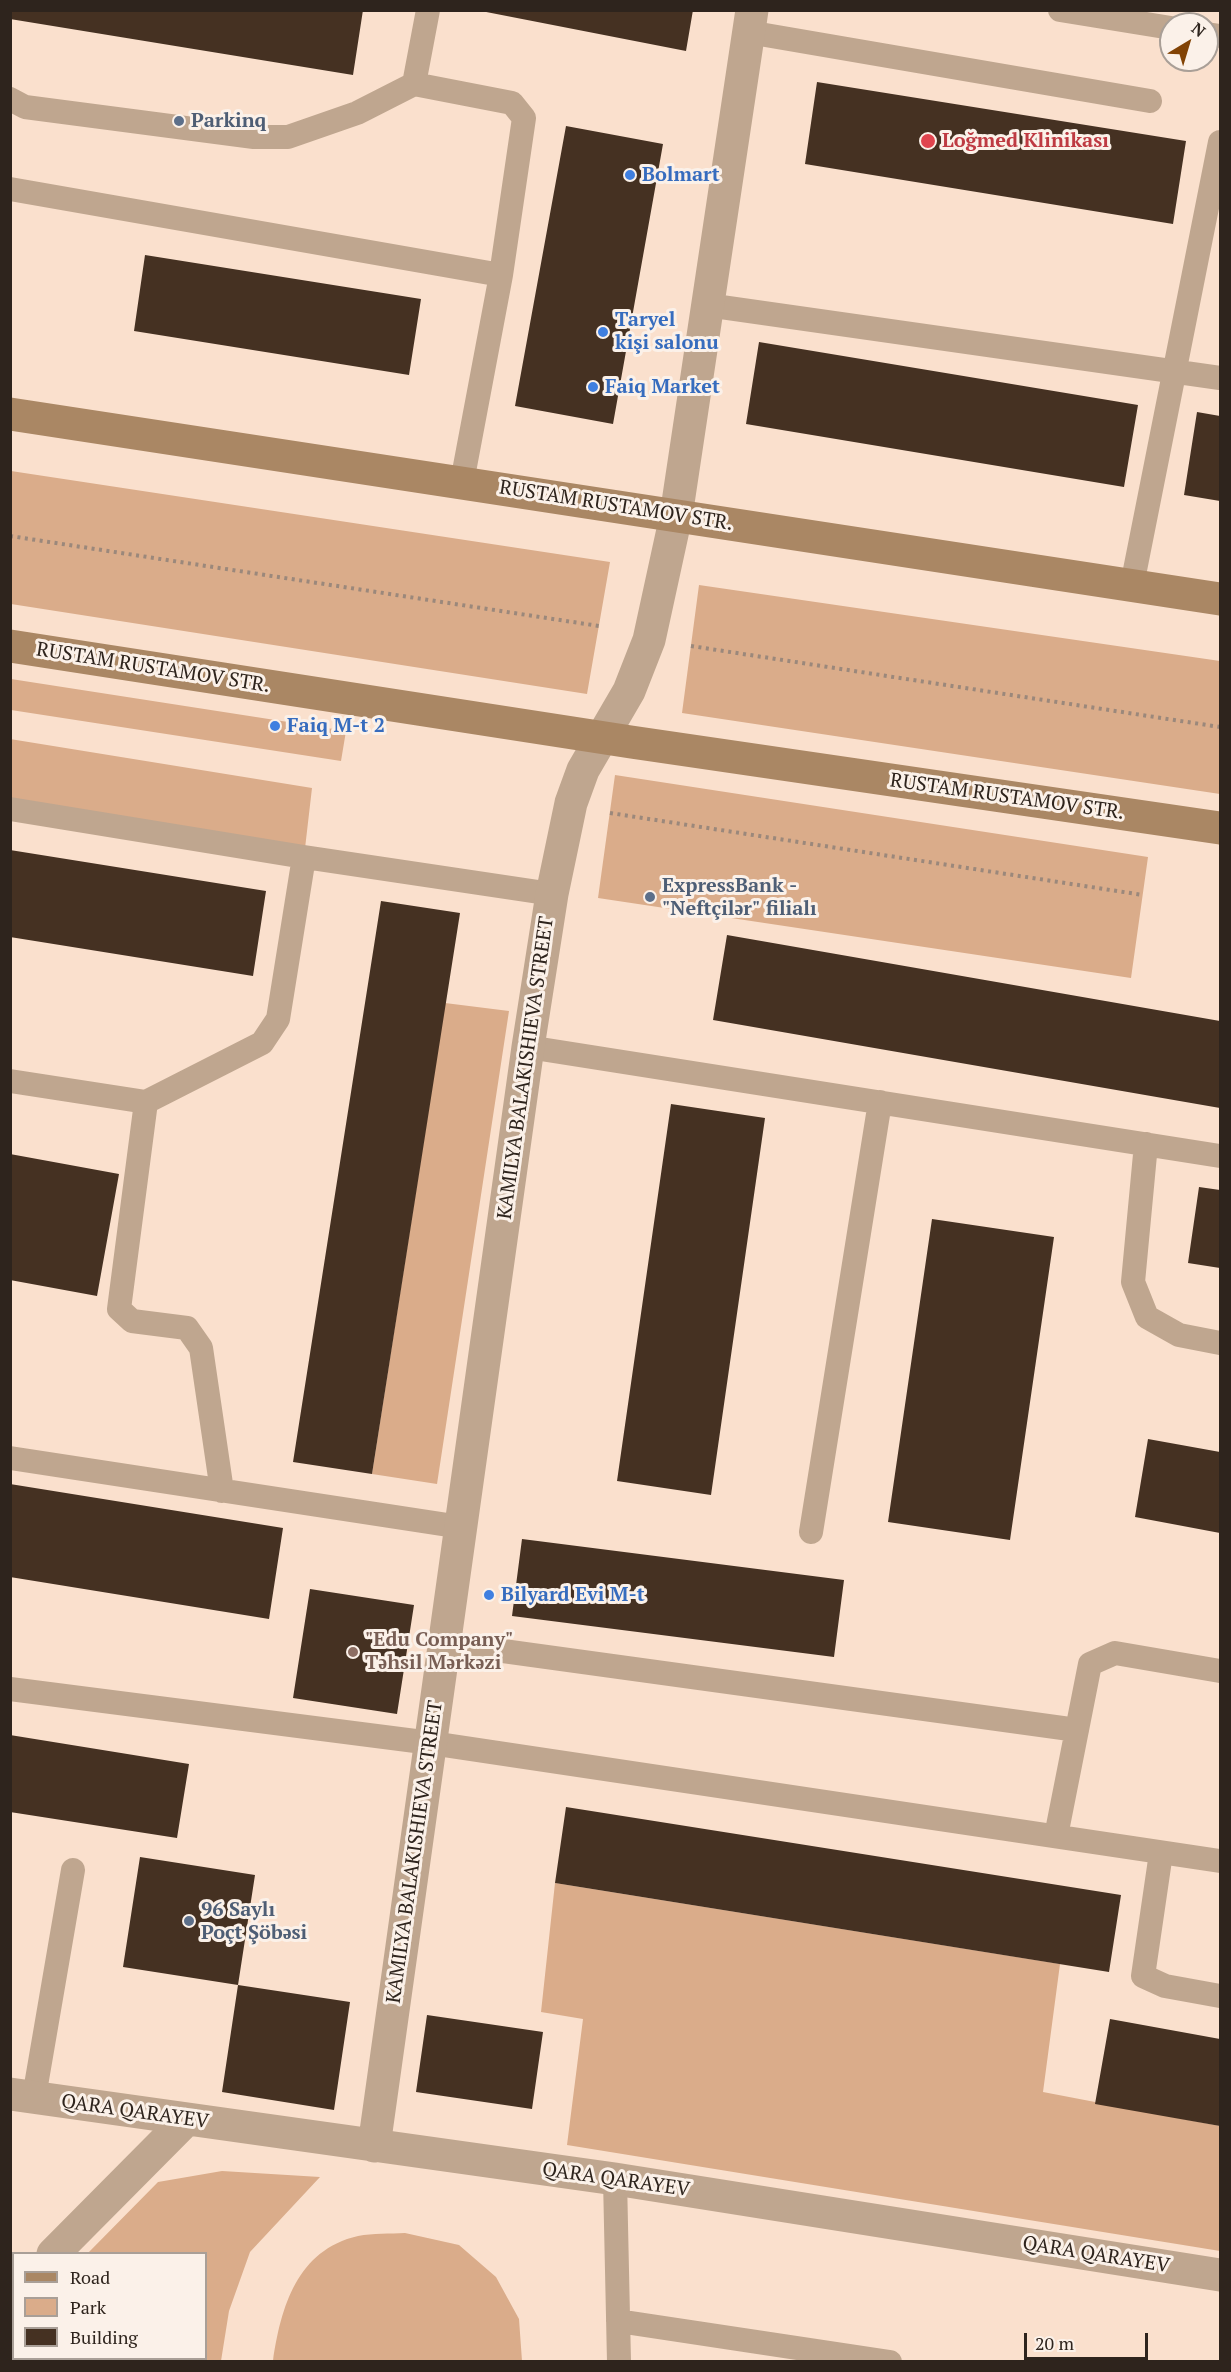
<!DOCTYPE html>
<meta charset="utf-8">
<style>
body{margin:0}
#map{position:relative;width:1231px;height:2372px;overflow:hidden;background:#fae0cd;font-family:"PT Serif",serif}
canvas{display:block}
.frame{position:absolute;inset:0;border:12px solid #2e241d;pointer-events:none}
.legend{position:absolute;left:12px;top:2252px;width:195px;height:108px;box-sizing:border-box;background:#fbf1e9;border:2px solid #a99f97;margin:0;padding:8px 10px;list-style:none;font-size:18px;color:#2e241d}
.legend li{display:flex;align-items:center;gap:12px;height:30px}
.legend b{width:30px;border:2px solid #a99f97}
.north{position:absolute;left:1159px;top:12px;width:60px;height:60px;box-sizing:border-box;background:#fbf1e9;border:2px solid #a99f97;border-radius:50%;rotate:38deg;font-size:16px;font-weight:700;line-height:24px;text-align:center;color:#2e241d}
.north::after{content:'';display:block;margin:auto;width:21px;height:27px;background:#824305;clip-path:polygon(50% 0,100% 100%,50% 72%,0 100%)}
.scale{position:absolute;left:1024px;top:2333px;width:124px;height:27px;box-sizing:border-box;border:3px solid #2e241d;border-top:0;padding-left:8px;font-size:18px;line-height:21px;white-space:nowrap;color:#2e241d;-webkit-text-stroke:4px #fbf1e9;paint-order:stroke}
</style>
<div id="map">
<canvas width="1231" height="2372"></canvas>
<div class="frame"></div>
<ul class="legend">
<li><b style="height:8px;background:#aa8764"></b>Road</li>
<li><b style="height:16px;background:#daac8a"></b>Park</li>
<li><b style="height:16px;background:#453122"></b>Building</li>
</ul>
<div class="north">N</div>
<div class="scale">20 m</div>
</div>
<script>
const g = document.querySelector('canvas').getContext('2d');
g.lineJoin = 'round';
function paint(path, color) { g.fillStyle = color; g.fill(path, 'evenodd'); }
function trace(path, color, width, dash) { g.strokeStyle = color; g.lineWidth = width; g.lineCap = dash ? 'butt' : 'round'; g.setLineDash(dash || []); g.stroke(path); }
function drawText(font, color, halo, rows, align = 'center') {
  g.font = font + ' "PT Serif",serif'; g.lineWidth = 6; g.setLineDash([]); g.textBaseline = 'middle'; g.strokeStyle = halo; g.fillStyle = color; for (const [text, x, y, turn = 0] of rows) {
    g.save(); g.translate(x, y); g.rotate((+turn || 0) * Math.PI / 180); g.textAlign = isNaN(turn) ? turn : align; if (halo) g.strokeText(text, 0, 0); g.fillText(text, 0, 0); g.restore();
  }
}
const green = new Path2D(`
 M11,471l599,91 -23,132 -576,-90z
 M699,585l521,76v133l-538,-81z
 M11,679l335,52 -5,30 -330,-51z
 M10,739l302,49 -8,69 -293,-48z
 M615,775l533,82 -17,121 -533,-80z
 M445,1003l64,8 -72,473 -65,-10z
 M555,1883l505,81 -17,128 177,34v125l-653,-106 16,-126 -42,-7z
 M222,2171l98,6 -70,75 -21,59 -8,50h-210v-25l2,-4 1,26h192v-104l-118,-1 70,-71z
 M405,2233l54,12 37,32 23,42 3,42h-249c8,-54 24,-111 85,-125 15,-3 32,-2 47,-3z`);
const building = new Path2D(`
 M10,10h353l-10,65 -343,-56z
 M476,10h217l-7,41z
 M817,82l369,59 -13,83 -368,-60z
 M566,126l97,18 -50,280 -98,-18z
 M145,255l276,44 -12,76 -275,-44z
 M759,342l379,63 -14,82 -378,-63z
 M1197,412l23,4v85l-36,-6z
 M10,850l256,41 -13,85 -243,-39z
 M381,901l79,12 -88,561 -79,-12z
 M727,935l493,86v87l-507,-88z
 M671,1104l94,14 -54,377 -94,-14z
 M10,1154l109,20 -22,122 -87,-16z
 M1199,1187l21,3v78l-32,-5z
 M932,1219l122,18 -44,303 -122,-18z
 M1148,1439l72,13v81l-85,-16z
 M10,1484l273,44 -14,91 -259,-42z
 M522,1539l322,41 -10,77 -322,-41z
 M310,1589l104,16 -17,109 -104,-16z
 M10,1735l179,29 -12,74 -167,-26z
 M566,1807l555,88 -12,77 -554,-89z
 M140,1857l115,18 -17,110 -115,-18z
 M238,1985l112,17 -16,108 -112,-18z
 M427,2015l116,17 -11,77 -116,-17z
 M1110,2019l110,20v87l-125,-22z`);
const path = new Path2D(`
 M10,536l589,90
 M691,646l529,81
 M610,813l533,82`);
const lane = new Path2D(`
 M1060,10l111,18
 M748,32l402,69
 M1207,34l13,2
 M414,84l14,-74
 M10,99l15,8 229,30h34l69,-24 57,-29 98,19 12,15 -23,157 -39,207
 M10,189l491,86
 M707,305l513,73
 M1132,585l88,-443
 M10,809l294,48 248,37
 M528,1047l692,109
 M10,1081l136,21 116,-59 16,-24 26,-162
 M146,1102l-27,207 13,12 55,7 14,20 21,143
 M1146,1144l-13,138 14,35 32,18 41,8
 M10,1458l451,69
 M811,1532l69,-430
 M445,1643l632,87
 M10,1689l421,54 789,118
 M1056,1836l34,-172 25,-11 105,18
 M1161,1853l-18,123 22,10 55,10
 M34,2097l39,-227
 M615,2179l4,183
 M618,2321l272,41`);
const street = new Path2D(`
 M10,2094l605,85 605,96
 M374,2146l154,-1099 24,-153 19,-91 12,-33 46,-79 20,-51 27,-124 76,-506
 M53,2254l134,-135
 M10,2297l4,-3`);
const secondary = new Path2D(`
 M10,414l1210,185
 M10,646l621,96 589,86`);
const markers = [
 [179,121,6,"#5c6f8a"],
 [928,141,8,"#e0444e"],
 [630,175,6,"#3f7fe0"],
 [603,332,6,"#3f7fe0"],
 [593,387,6,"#3f7fe0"],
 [275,726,6,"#3f7fe0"],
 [650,897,6,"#5c6f8a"],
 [489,1595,6,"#3f7fe0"],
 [353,1652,6,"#8d6e63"],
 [189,1921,6,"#5c6f8a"]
];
const serviceNames = [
 ["Parkinq",191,121],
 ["ExpressBank -",662,886],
 ["\"Neftçilər\" filialı",662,909],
 ["96 Saylı",201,1910],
 ["Poçt Şöbəsi",201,1933]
];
const healthNames = [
 ["Loğmed Klinikası",942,141]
];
const shopNames = [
 ["Bolmart",642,175],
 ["Taryel",615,320],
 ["kişi salonu",615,343],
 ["Faiq Market",605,387],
 ["Faiq M-t 2",287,726],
 ["Bilyard Evi M-t",501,1595]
];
const streetNames = [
 ["RUSTAM RUSTAMOV STR.",616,506,9],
 ["RUSTAM RUSTAMOV STR.",153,668,9],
 ["RUSTAM RUSTAMOV STR.",1007,797,8],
 ["KAMILYA BALAKISHIEVA STREET",526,1068,-82],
 ["KAMILYA BALAKISHIEVA STREET",415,1852,-82],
 ["QARA QARAYEV",135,2112,8],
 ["QARA QARAYEV",616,2180,8],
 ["QARA QARAYEV",1096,2255,9]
];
const educationNames = [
 ["\"Edu Company\"",365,1640],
 ["Təhsil Mərkəzi",365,1663]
];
paint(green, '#daac8a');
paint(building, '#453122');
trace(path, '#9b887b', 4, [3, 4.5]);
trace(lane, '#bfa68f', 24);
trace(street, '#bfa68f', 33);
trace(secondary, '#aa8764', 33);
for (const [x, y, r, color] of markers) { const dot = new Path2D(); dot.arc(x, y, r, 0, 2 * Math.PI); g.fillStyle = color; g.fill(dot); trace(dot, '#fbf1e9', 2); }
drawText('bold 20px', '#4e5e75', '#fbf1e9', serviceNames, 'left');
drawText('bold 20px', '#be3a42', '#fbf1e9', healthNames, 'left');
drawText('bold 20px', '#366cbe', '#fbf1e9', shopNames, 'left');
drawText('20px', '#2e241d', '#fbf1e9', streetNames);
drawText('bold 20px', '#785e54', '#fbf1e9', educationNames, 'left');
</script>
